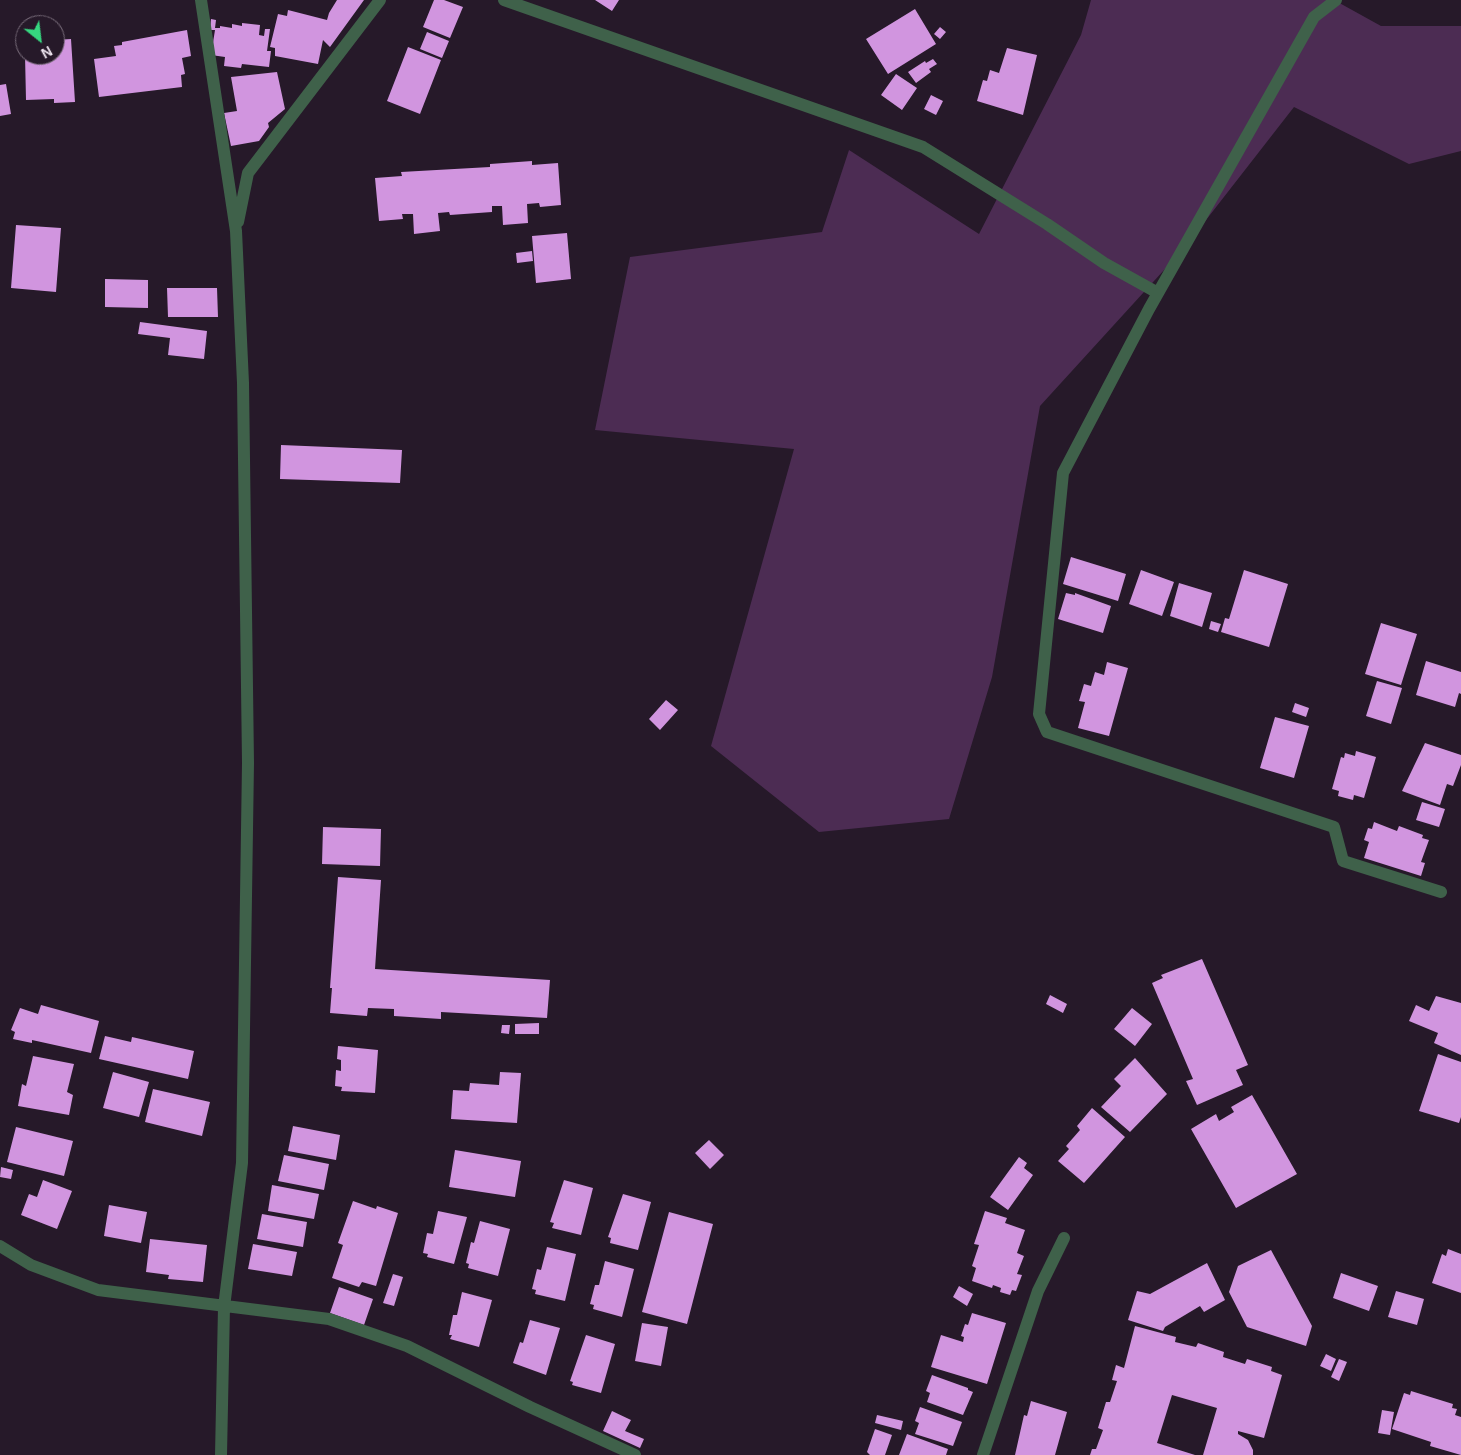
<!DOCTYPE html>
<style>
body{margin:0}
#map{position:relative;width:1461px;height:1455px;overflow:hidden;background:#261929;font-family:Helvetica,sans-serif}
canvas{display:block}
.north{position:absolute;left:15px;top:15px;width:50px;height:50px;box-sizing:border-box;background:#261929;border:1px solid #766a78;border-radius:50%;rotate:151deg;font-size:14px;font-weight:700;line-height:20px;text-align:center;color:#ede4ef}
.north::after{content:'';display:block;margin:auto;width:18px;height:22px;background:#36d880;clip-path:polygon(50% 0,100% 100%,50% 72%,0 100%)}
</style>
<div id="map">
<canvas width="1461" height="1455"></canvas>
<div class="north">N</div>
</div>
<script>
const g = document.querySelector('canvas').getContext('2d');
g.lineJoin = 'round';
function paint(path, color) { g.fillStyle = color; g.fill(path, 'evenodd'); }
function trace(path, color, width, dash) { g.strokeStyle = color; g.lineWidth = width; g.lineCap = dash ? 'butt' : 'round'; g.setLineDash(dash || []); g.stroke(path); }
const green = new Path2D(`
 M1091,0h243l47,26h80v125l-52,13 -115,-57 -109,140 -145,159 -48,271 -43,142 -130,13 -108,-86 83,-297 -199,-19 35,-173 192,-25 27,-82 130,84 102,-199z`);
const building = new Path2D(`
 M337,0h27l-34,47 -7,-7 -5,24 -43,-8v-8l-5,-1 8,-33 9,2 1,-6 39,10 2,-7z
 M434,0h10l19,7 -13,31 -27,-11z
 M595,0h24l-7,11z
 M915,9l21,35 -48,30 -22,-35z
 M211,19l5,1 -1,8h5v-2l12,2v-4l10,2v-3l18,2 -1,10 5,1 1,-7h5l-3,22h4l-2,16 -27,-3 -1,4 -17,-2 1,-9 -14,-2 4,-25h-5z
 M940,27l6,5 -6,7 -6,-5z
 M187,30l4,26 -9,2 3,16 -4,1 1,12 -83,10 -5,-38 22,-3 -2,-10 8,-1v-3z
 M427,32l22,9 -7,17 -22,-9z
 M71,39l4,63 -21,1v-4l-28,1 -1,-45h30v-15z
 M408,47l33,13 -21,54 -33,-13z
 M1007,48l30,7 -14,60 -46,-14 6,-21 4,1 3,-11 9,3z
 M933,59l4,5 -8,5 2,3 -15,11 -8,-11 17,-11 1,2z
 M277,72l8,37 -17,14 1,4 -10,14 -28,5 -7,-33 13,-2 -6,-34z
 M896,74l21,14 -15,22 -21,-15z
 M6,84l5,30 -11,2v-31z
 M931,95l12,6 -7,14 -12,-6z
 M532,161v4l26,-2 3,42 -21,2 -1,-4 -12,1 1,19 -25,2 -1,-19h-10v6l-42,3 -1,-3 -11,1 2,18 -26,3 -1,-20h-11l1,5 -24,2 -4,-43 27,-2 -1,-4 89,-5v-3z
 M16,225l45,3 -5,64 -45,-4z
 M567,233l4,46 -35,4 -4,-47z
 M532,251l1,10 -16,2 -1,-10z
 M105,279l43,1v28l-43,-1z
 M167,288h50l1,29h-50z
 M140,322l67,9 -3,28 -36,-4 2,-17 -32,-4z
 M281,445l121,5 -2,33 -120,-4z
 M1071,557l55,17 -8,27 -55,-17z
 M1141,570l33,12 -12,34 -33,-12z
 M1244,570l44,14 -19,63 -48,-15 4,-14 4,1z
 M1179,583l33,10 -10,34 -32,-11z
 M1066,593l9,2v-2l36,13 -8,27 -45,-14z
 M1211,621l10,3 -3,8 -9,-3z
 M1381,623l36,11 -16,51 -36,-11z
 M1426,661l35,11v22l-2,-1 -4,14 -39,-12z
 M1107,662l21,6 -19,68 -31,-8 7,-26 -6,-1 5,-17 7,2 4,-14 9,3z
 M1377,681l25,7 -11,36 -25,-8z
 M666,700l12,10 -18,20 -11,-11z
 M1295,703l14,5 -3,9 -14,-5z
 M1275,717l34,9 -15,52 -34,-10z
 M1425,743l36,12v10l-8,21 -6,-2 -7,21 -38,-14z
 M1356,751l20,6 -12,41 -10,-3 -1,5 -15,-4 1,-5 -7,-2 9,-32 3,1 1,-5 10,3z
 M1422,802l23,7 -6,18 -23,-7z
 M1374,822l23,9 2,-5 24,9 -1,3 7,2 -8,22 4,1 -4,13 -57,-18 5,-16 -5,-2 4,-12 4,1z
 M323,827l58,2 -1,37 -58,-2z
 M338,877l43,3 -6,89 175,11 -3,38 -106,-6v7l-47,-3v-7l-26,-1 -1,8 -37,-3 2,-25h-2z
 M1202,959l46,106 -12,5 7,15 -46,20 -11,-24 7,-2 -41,-96 11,-5 -2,-3z
 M1050,995l17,9 -4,9 -17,-9z
 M1436,996l25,7v52l-27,-12 4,-10 -29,-12 7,-16 13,6z
 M41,1005l58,16 -8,32 -59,-13v3l-19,-4 2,-7 -4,-2 9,-22 18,6z
 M1132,1008l20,16 -17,22 -21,-17z
 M539,1023v11h-24v-10z
 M502,1025h8l-1,9 -8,-1z
 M105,1036l26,6 1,-5 62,14 -6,28 -89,-20z
 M338,1046l40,4 -3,43 -34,-2 1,-4 -7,-1 1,-16 5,1v-11l-4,-1z
 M1438,1054l23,8v55l-2,6 -40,-12z
 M33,1056l41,8 -7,28 6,3 -4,20 -51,-9 4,-22 4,2z
 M1135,1058l32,36 -37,38 -29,-25 20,-21 -7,-7z
 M113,1072l36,10 -10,35 -36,-9z
 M500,1072l21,1 -4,50 -66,-4 2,-29 16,1 1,-8 29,2z
 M153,1089l57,13 -8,34 -57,-14z
 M1252,1095l45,79 -61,34 -45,-79 25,-15 3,7 15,-9 -3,-5z
 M1092,1108l33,29 -41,46 -26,-22 11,-12 -3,-3 14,-16 -3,-4z
 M293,1126l47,9 -4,25 -48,-9z
 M16,1127l57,14 -9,35 -57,-14z
 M709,1140l15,15 -14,14 -15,-16z
 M455,1150l66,11 -6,36 -66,-10z
 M284,1155l45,9 -5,26 -46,-9z
 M1019,1157l8,6 -3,5 9,7 -25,35 -18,-13z
 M1,1167l12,3 -2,9 -11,-2z
 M43,1180l29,11 -15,38 -36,-14 8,-21 8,3z
 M564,1180l29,8 -12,47 -29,-7 2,-5 -4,-1z
 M272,1185l47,9 -5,25 -46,-8z
 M623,1194l28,8 -13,48 -28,-7 1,-5 -3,-1z
 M353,1201l23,8 1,-3 21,7 -22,73 -14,-4 -3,5 -27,-9 11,-33 -5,-2z
 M109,1205l38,7 -6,31 -37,-7z
 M438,1211l29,6 -13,47 -27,-7 1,-3 -5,-1 4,-20 6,1z
 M985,1211l22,7 -2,5 20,7 -8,23 7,3 -7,18 5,1 -6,16 -4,-1 -2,5 -10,-3 1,-4 -8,-3 -1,3 -20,-7 4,-13 -4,-2 7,-21 -5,-1z
 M669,1212l44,12 -26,100 -45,-12z
 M262,1214l45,8 -4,25 -46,-8z
 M480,1221l30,8 -12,47 -30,-8 1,-4 -3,-1 5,-21 3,1z
 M150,1239l57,6 -4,37 -35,-3 1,-4 -23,-3z
 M253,1244l44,8 -5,24 -44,-7z
 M547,1247l29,7 -11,47 -30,-7 1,-4 -4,-1 5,-20 4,1z
 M1448,1249l13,5v39l-29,-10 10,-29 4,2z
 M1271,1250l41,76 -6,20 -59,-19 -18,-35 9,-26z
 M605,1261l29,8 -12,48 -29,-8 1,-4 -4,-1 5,-19h4z
 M1207,1263l18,37 -21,12 -4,-6 -35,21 -2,4 -35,-11 9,-29 13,3z
 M1341,1273l37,13 -9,25 -36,-13z
 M393,1274l10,3 -9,29 -11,-3z
 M959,1286l14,8 -6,12 -14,-9z
 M339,1287l34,12 -9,26 -34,-12z
 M1396,1291l28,8 -7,26 -29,-8z
 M462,1292l30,8 -13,47 -29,-8 2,-4h-3l4,-20h4z
 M972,1313l34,10 -19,61 -56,-17 10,-32 22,7 1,-5 -3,-1 4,-12 3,1z
 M530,1320l30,8 -14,47 -33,-12 7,-21 3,1z
 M642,1323l26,4 -7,39 -26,-5z
 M1135,1326l41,11 -1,5 21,5 2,-4 26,9 -1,5 22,7 2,-5 25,8 -1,4 11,4 -18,63 -26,-7v3l10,6 5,10v5h-50l14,-47 -45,-13 -15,48 38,12h-105l2,-6h4l7,-19 -5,-2 8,-26h4l7,-21 -5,-1 4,-15 8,3z
 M586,1335l29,9 -14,49 -29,-8 1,-3 -3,-1z
 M1326,1354l10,5 -5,12 -11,-5z
 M1339,1359l8,3 -8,19 -8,-4z
 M932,1375l36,13v2l5,2 -10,23 -36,-13 3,-9 -4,-2z
 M1411,1391l42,13 -1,4 5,1 -2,6 6,2v38l-31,-9 1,-4 -39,-13 12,-36 6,2z
 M1031,1401l36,11 -12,43h-40l9,-40 3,1z
 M920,1407l42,15 -9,24 -38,-12 4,-11 -4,-2z
 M1382,1410l12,2 -4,23 -12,-2z
 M612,1411l19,9 -6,11 19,8 -4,9 -37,-17z
 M877,1415l26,6 -2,9 -26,-7z
 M875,1429l17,6 -7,20h-15l-3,-3z
 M907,1434l41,15 -2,6h-47z`);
const lane = new Path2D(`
 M504,0l419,147 124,77 57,39 54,30
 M1336,0l-22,17 -165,292 -86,164 -24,241 8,18 287,95 9,34 98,31`);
const street = new Path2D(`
 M201,0l35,231 7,152 5,380 -6,400 -18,144 -3,148
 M238,222l10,-49 132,-173
 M0,1246l31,19 67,25 231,29 78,27 123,61 105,48
 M983,1455l55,-164 26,-53`);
paint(green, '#4c2c53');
paint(building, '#d195df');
trace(lane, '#3f614a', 12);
trace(street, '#3f614a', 12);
</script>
